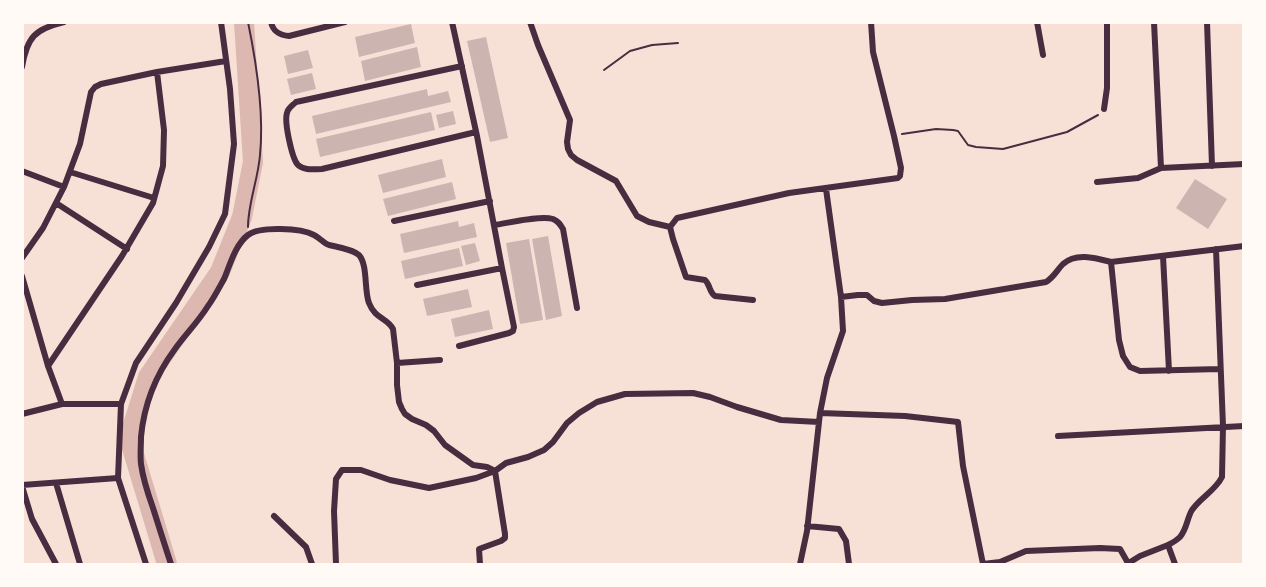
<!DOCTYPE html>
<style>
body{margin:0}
#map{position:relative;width:1266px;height:587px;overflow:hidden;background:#f7e1d7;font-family:Overpass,sans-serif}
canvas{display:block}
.frame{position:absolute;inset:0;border:24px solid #fffaf5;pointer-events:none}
</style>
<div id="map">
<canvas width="1266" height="587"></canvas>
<div class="frame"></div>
</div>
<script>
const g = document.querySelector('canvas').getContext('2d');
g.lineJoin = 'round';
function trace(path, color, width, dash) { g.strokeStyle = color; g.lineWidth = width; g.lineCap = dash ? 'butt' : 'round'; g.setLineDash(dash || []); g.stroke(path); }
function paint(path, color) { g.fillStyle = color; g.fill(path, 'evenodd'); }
const river = new Path2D(`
 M167,564l-38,-126 19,-61 72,-105 22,-55 11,-55 -9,-140`);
const building = new Path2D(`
 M411,24l4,19 -56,14 -4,-20z
 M486,37l22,101 -18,4 -23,-101z
 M417,47l4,20 -56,14 -4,-20z
 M308,50l5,18 -25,6 -4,-18z
 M312,73l4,16 -25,6 -4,-16z
 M427,89l1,7 20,-5 3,11 -135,32 -4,-18z
 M453,111l3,13 -17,4 -3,-13z
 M431,112l4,18 -115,27 -4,-18z
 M442,159l4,18 -63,16 -5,-18z
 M1195,179l32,20 -19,30 -32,-21z
 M452,182l4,17 -68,17 -5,-17z
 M458,221l1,6 15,-4 3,14 -73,16 -4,-19z
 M548,236l14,80 -16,4 -14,-81z
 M529,239l14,81 -23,4 -14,-81z
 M475,243l5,18 -14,4 -5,-19z
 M459,248l4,18 -58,13 -4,-18z
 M468,289l4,18 -45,9 -4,-17z
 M489,310l4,19 -38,8 -4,-18z`);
const path = new Path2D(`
 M604,70l26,-19 22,-6 26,-2
 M902,134l34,-5 17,1 5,1 10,14 8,2 27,2 64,-17 31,-17
 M248,227c0,-24 10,-47 12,-72 4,-39 -4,-94 -12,-133`);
const minor = new Path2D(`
 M271,22c2,10 9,13 18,14l56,-14
 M452,22l25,114 25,132 12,59 -1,4 -4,2 -50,13
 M530,22l8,23 32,75 -3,22 1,7 3,6 6,5 39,21 21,35 12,6 21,5
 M1037,22l6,33
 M1154,22l7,146
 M1207,22l5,144
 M462,66l-166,36c-4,4 -8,6 -9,11 -3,9 5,46 11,52 7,6 16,4 24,4l154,-37
 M22,67c5,-30 13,-38 42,-45
 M1104,109l3,-21v-66
 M22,171l42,16
 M70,172l84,26
 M1097,182l41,-4 23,-10 83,-4
 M56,203l71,46
 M394,221l96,-20
 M494,225c14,-2 47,-10 59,-6 5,2 7,5 10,10l14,79
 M1163,256l6,115
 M22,258l21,-30 21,-41 16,-43 11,-52 4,-5 6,-3 56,-12 69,-11
 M1111,262l8,78 4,16 7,11 10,4 80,-2
 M22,276l26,90 14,38
 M417,285l85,-17
 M841,297l17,-2h9l7,6 8,2 30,-3 33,-1 101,-17c8,-5 11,-12 17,-18 13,-12 33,-6 48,-2l133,-16
 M753,300l-38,-4c-6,-4 -5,-12 -10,-16l-19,-3 -13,-38 -3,-12 7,-9 112,-25 109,-15 2,-2 1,-8 -7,-32 -21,-84 -2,-30
 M397,363l43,-3
 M48,366l74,-110 31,-53 10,-37 1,-36 -7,-58
 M820,413l85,3 53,6 5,44 20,98 17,-2 26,-11 74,-3 20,1 8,14
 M22,414l40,-10h59
 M1058,436l186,-10
 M56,483l24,81
 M22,485l96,-7
 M22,486l10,33 24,45
 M274,516l32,31 6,17
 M807,526l32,3 7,12 3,23
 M146,564l-28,-86 3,-74 15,-41 40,-60 33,-56 16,-33 9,-70 -4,-55 -9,-67
 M171,564c-6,-18 -12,-37 -18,-56 -5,-14 -10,-29 -12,-44 -1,-8 0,-18 0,-27 3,-33 14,-61 34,-88 10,-14 23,-27 33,-43 6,-8 11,-18 16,-27 6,-14 11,-34 24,-44 12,-9 53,-7 66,0 6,3 9,8 15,10 8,2 23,4 30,10 9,10 5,36 10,48 6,16 19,15 24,26l4,34v22l2,17 3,7 3,5 7,5 14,6 8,6 11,14 28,20 14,2 8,4 10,63v4l-4,3 -22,8 1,15
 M336,564l-2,-53 2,-32 6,-9h19l29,10 39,8 47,-10 19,-7 11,-8 22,-6 16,-7 9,-8 14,-19 12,-10 18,-11 28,-8 68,-1 17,4 27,10 44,13 38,2
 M800,564l7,-33 13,-118 7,-35 16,-47 -2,-34 -15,-108
 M1127,564l13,-8 28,-11
 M1175,564l-7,-19c4,-2 9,-5 12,-8 7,-8 7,-19 12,-27 9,-13 23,-19 30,-33l1,-51 -7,-177`);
trace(river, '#dcb8b0', 20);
paint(building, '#ccb4b1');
trace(path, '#4a2c40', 2);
trace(minor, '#4a2c40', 6);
</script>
